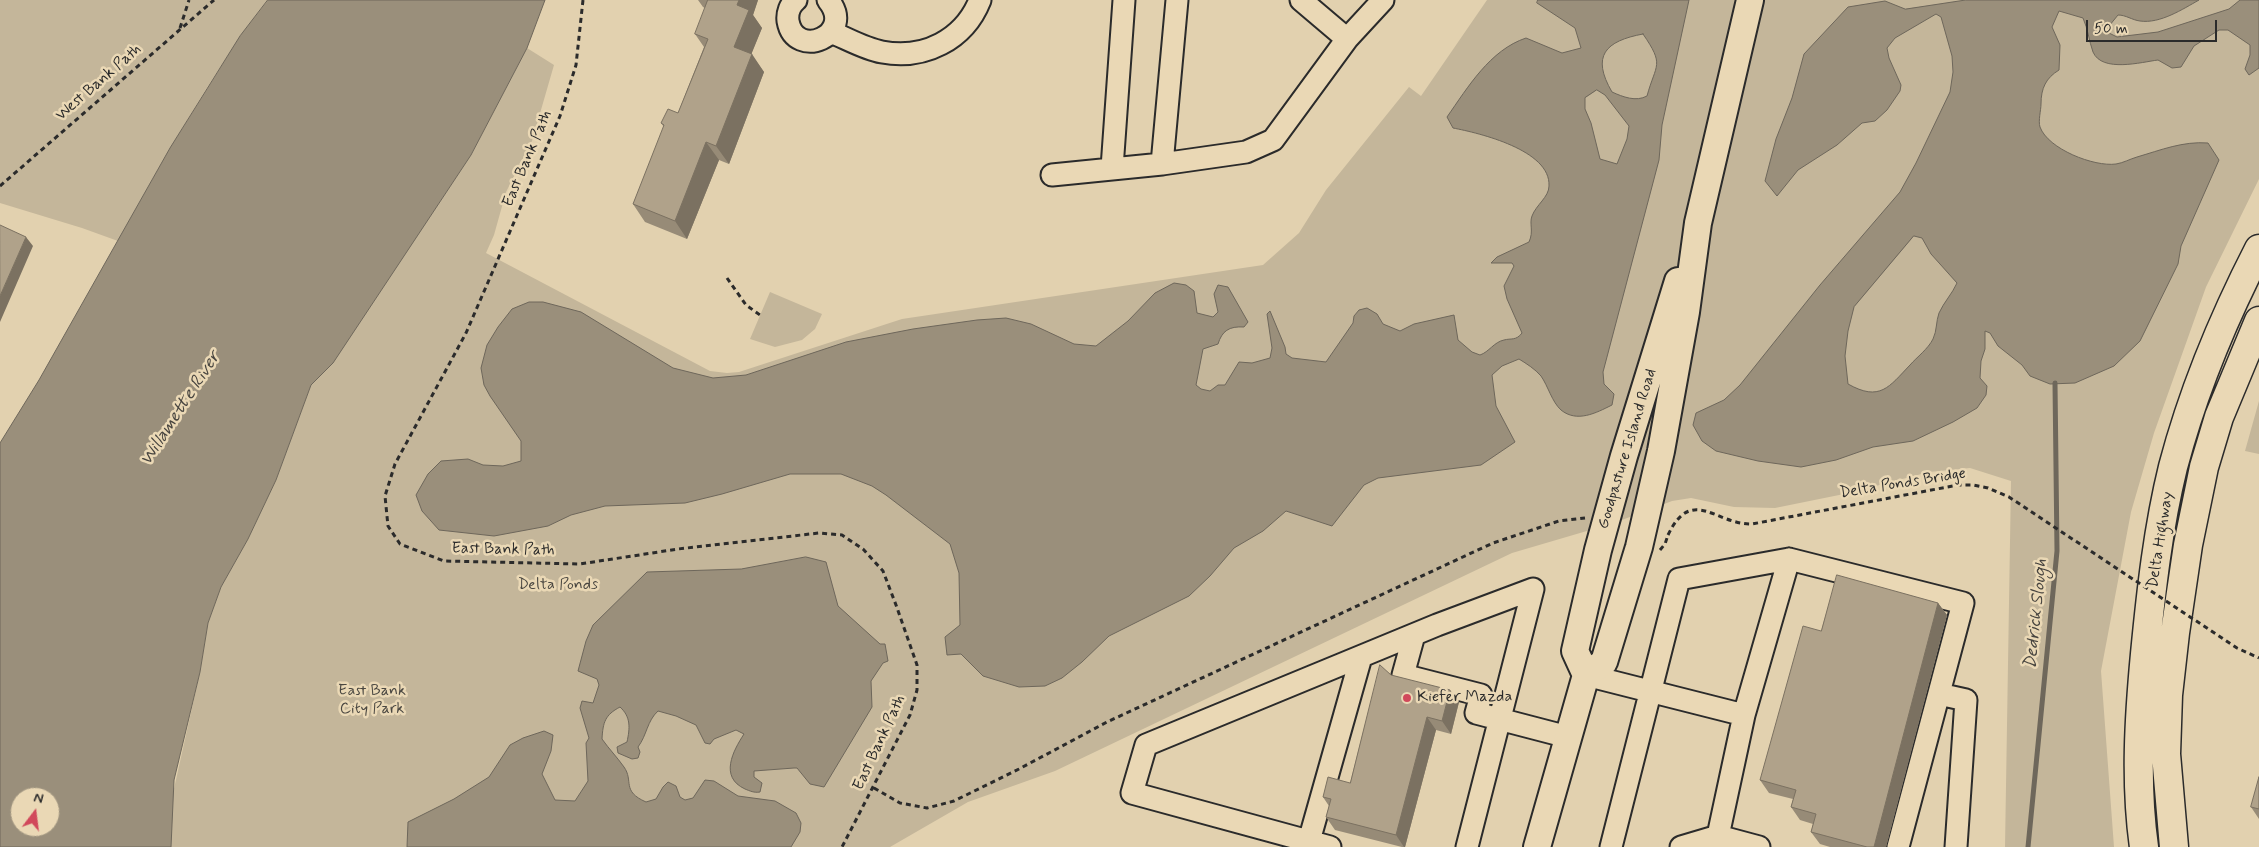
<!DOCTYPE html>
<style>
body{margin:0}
#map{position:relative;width:2259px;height:847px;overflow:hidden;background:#e2d1af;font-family:Mynerve,sans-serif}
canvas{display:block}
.north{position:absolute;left:10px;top:787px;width:50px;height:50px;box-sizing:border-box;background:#ead8b5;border:1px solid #9e937e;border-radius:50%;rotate:15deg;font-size:14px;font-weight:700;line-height:20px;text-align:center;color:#2b2b2b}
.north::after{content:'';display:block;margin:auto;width:18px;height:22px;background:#d1495b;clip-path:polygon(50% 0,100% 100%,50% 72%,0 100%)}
.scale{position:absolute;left:2086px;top:20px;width:131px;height:22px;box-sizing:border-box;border:2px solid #2b2b2b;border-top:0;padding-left:6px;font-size:15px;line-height:18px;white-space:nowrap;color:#2b2b2b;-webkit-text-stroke:4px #ead8b5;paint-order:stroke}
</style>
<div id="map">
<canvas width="2259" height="847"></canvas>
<div class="north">N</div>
<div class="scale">50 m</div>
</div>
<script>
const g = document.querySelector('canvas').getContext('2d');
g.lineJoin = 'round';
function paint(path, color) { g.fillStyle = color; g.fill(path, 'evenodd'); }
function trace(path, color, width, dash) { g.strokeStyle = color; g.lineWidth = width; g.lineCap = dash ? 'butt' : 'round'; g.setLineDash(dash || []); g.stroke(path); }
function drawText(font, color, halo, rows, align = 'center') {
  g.font = font + ' Mynerve,sans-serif'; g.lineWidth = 5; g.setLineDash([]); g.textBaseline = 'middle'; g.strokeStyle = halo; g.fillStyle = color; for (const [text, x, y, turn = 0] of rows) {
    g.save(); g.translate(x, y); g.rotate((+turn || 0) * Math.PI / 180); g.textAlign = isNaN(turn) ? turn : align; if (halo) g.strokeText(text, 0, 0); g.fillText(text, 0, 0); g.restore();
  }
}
const green = new Path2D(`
 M0,0h268c-58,75 -104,159 -150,241l-36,-13 -82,-25z
 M1487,0h772v179l-53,108 -52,146 -23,79 -30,159 13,176h-109l6,-366 -41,-13 -41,4 -80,21 -74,15 -41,-1 -43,-9 -19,3 -58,22 -102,30 -457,218 -87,31 -78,45h-729l39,-175 8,-49 13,-36 27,-48 28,-59 35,-95 22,-23 138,-207 56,-107 27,17 -22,76 -26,51 -12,43 -8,18 224,118 17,2 12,-1 163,-53 361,-54 36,-32 27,-43 83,-103 12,9z
 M770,292l52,22 -7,15 -13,11 -27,7 -25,-8z
 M2259,401v53l-14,-3z`);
const water = new Path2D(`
 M268,0h277l-18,48 -56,107 -138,208 -22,22 -35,95 -28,59 -27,48 -13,36 -8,49 -26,108 -3,67h-171v-404l39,-63 131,-232 70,-112zM20,797h30v30h-30z
 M1538,0h151l-27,125 -3,35 -56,212 1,12 10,10 -2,11c-16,8 -35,18 -51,5 -9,-8 -13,-24 -20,-34 -6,-7 -14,-12 -22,-17l-17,7 -10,9 4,31 19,36 -34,23 -103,13 -14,7 -32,41 -46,-15 -23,20 -29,17 -24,28 -21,20 -80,40 -27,26 -20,16 -17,8 -26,1 -36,-11 -22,-22 -14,1 -2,-18 15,-12 -1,-52 -9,-29 -64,-49 -14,-9 -31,-12h-51l-68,20 -37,9 -80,3 -34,9 -23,11 -54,10 -55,-6 -17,-19 -6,-16 12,-21 13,-13 27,-2 15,6 20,1 18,-5v-20l-31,-45 -6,-11 -3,-17 6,-23 11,-18 14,-18 17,-7h14l38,10 92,56 40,10 33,-3 100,-33 67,-13 64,-9 29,-2 25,6 43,20 22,2 32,-25 27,-28 19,-10 12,2 8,6 3,22 16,4 5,-5 -4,-18 4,-9 10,2 20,35 -4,5c-15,-1 -22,4 -26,17l-15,5 -7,36 5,4 9,2 8,-6h7l14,-23 13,1 18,-5 2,-10 -5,-34 3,-3 15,36 1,7 6,4 34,4 27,-39 1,-7 5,-6 8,-2 10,6 6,10 17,7 14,-7 40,-9 4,25 14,12 8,3c9,-3 14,-13 24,-15 7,-2 12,1 18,-7l-15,-34 -3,-13 10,-20 -2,-3h-21l6,-6 32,-15c5,-11 0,-18 3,-26 4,-11 17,-19 17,-30 2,-36 -70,-53 -96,-58l-6,-11c21,-30 43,-67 79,-79l36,15 19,-5 -6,-20 -38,-25zM1643,34c22,32 13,29 4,62 -11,6 -24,1 -35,-4 -21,-36 -7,-51 31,-58zM1597,90l8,5 24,31 -2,13 -10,25 -17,-5 -9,-36 -6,-14v-11z
 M1966,0h233c-16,9 -39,24 -59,21 -8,-1 -14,-6 -22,-6l-13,16 12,6 41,-5 71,-23 11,-9h19v68l-10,7 -4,-6 5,-14v-10l-22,-15h-9l-25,16 -13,21 -9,1 -14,-8c-16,2 -56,13 -65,-8 -4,-11 -5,-23 -10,-34l-24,-7 -7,16 8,18 -1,25c-13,8 -18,18 -18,34 0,6 -3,17 -1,23 8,22 54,40 76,37 7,-1 14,-5 21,-7 24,-7 46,-16 71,-14l11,17 -38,86 -3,18 -38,77 -26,25 -39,17 -25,1 -20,-8 -8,-11 -24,-19 -8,-13 -5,-2v18l-4,12 -1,17 7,8 -1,9 -9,13 -24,14 -40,19 -40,6 -37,13 -35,7 -43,-6 -42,-10 -14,-10 -9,-16 3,-12 28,-13 16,-15 80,-100 80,-93 16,-29 34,-71 3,-20 -1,-16 -11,-39 -5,-3 -41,24 -8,10 2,10 12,27 -1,6 -13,19 -12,11 -13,2 -25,22 -39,25 -21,26 -12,-15 11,-42 16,-41 12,-44 44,-47 37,-6 20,8zM1914,236l8,2 9,16 26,29c-5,11 -13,19 -18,30 -3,8 -2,18 -6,26 -5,10 -16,18 -23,26 -21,22 -30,37 -62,19l-3,-28 3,-25 6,-24z
 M806,557l20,5 12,44 42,38h5l3,17 -5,2 -12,18 1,26 -48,80 -14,-3 -13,-16h-3l-40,3v6l8,6 -2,9c-6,1 -10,-1 -15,-3 -26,-12 -12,-38 -1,-55l-8,-4 -22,9 -4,5 -5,-1 -9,-18 -20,-9 -18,-5c-11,10 -11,24 -20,36l2,5 -2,6 -6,1 -14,-6 -1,-6 10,-5c3,-14 4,-25 -7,-35 -15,8 -17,15 -18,32 7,10 15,18 22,28 10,14 -3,24 22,35l10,-3 7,-12 5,-5 8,4 4,11 5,3 8,-2 12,-18 9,1 24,15 37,5 21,12 5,10 -1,9 -9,15h-384l1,-25 46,-23 35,-22 21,-32 13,-7 21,-7 9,4 -2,16 -9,23 13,26 20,1 13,-20 -2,-38 3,-5 -9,-30 2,-7 11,2 6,-18 -2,-6 -19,-8 8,-30 7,-16 54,-53 94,-3z`);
const stream = new Path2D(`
 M2028,847l29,-296 -2,-168`);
const path = new Path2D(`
 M583,0l-7,65 -16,51 -94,217 -71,131 -10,32 3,30 12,18 44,17 136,3 98,-15 141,-16 23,2 21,14 20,22 13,34 21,60v25l-7,25 -68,132
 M180,28l9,-28
 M0,186l214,-186
 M727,278l19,27 14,10
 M1660,550l5,-6 3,-9
 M874,788l26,15 27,5 27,-7 65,-32 88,-47 386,-179 66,-22 26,-3`);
const minor = new Path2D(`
 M796,0c-6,5 -9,13 -8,21 7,40 69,14 40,-21
 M1177,0l-15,164 84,-12 27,-12 74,-101 36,-39
 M1301,0l46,39
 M831,32c17,7 34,17 51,20 42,8 82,-12 98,-52
 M1112,168l12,-168
 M1052,175l110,-11
 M1414,635l-11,40 78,20 -5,18 92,24
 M1586,675l158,40 -26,121 41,11
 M1939,694l27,6 -10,147
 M1744,715l45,-156 174,44 -65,244
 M1309,841l52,-184
 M1330,847l-198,-54 14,-48 291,-120 96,-36 -66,258
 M1611,847l68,-268 110,-20
 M1681,847l37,-11`);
const major = new Path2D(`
 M1586,675l-11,-24 23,-101 26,-94 54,-175
 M1537,847l49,-172 18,-13 35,-115 22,-96 25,-139 12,-89 52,-223`);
const highway = new Path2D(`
 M2144,847c-9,-64 -5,-129 1,-193 6,-62 13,-126 28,-187 20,-76 50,-148 86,-218
 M2174,847l-8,-93 2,-59 7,-62 13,-88 16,-78 15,-50 40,-96`);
const pathBridge = new Path2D(`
 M1668,535c24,-50 48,-10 84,-11l206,-39h15l15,3 21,9 228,151 22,10`);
const wall = new Path2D(`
 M698,0h60l-5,15 9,13 -11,26 13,18 -35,92 -10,-4 -32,79 -42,-17 -12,-18 31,-77 -3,-4 17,-10 26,-66 -9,-13 10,-26 -2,-1z
 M1938,603l9,12 -61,232h-56l-10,-3 -9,-12 2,-8 -13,-4 -9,-13 2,-8 -24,-6 -9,-13 61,-149z
 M1391,675l68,27 -8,32 -15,-4 -31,117h-3l-67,-17 -9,-13 3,-11 -6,-9 27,-14z
 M2259,777v42l-8,-12z`);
const shadedWall = new Path2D(`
 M739,0h19l-5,15 9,13 -15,37 -13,-18 3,-42z
 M752,54l12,18 -35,92 -13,-18z
 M706,142l13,18 -32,79 -12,-18z
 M26,237l7,9 -33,76v-26z
 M1938,603l9,12 -61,232h-12z
 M1450,690l9,12 -8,32 -9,-13z
 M1427,717l9,13 -31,117h-1l-8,-12z`);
const building = new Path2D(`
 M708,0h31l-2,5 12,5 -15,37 18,7 -36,92 -10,-4 -31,79 -42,-17 31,-79 -3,-2 7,-14 10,4 30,-74 -13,-5z
 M0,225l26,12 -26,59z
 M1837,575l101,28 -64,244h-7l-56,-15 5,-18 -25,-7 5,-17 -36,-10 43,-154 18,5z
 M1380,665l11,10 59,15 -8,31 -15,-4 -31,118 -70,-18 5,-18 -8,-2 5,-20 22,6z
 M2259,777v32l-8,-2z`);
const markers = [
 [1407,698,5,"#d1495b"]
];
const streetNames = [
 ["West Bank Path",99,83,-41],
 ["East Bank Path",528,159,-67],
 ["Goodpasture Island Road",1628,449,-73],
 ["Delta Ponds Bridge",1903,484,-9],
 ["Delta Highway",2161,540,-81],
 ["East Bank Path",503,550,1],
 ["East Bank Path",880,743,-65]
];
const parkNames = [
 ["Delta Ponds",558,586],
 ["East Bank",372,692],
 ["City Park",372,710]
];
const poiNames = [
 ["Kiefer Mazda",1417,698]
];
const waterNames = [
 ["Willamette River",181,409,-57],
 ["Dedrick Slough",2037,614,-84]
];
paint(green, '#c4b69a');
paint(water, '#9a8f7b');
trace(water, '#6e675b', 1);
trace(stream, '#6e675b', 5);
trace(minor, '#2b2b2b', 25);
trace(major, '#2b2b2b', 30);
trace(highway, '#2b2b2b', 31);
trace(path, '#2b2b2b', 3, [5, 4]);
trace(minor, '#ead8b5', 21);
trace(major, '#ead8b5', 26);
trace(highway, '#ead8b5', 28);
trace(pathBridge, '#2b2b2b', 3, [5, 4]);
paint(wall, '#978b77');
paint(shadedWall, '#7b7161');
paint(building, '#b0a28a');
trace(building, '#7b7161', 1);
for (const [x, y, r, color] of markers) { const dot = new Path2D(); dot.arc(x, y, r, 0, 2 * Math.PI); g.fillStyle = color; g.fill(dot); trace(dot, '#ead8b5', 2); }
drawText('16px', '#2b2b2b', '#ead8b5', streetNames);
drawText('16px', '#4a4741', '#ead8b5', parkNames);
drawText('16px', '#2b2b2b', '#ead8b5', poiNames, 'left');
drawText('italic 18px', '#47443f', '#ead8b5', waterNames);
</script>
